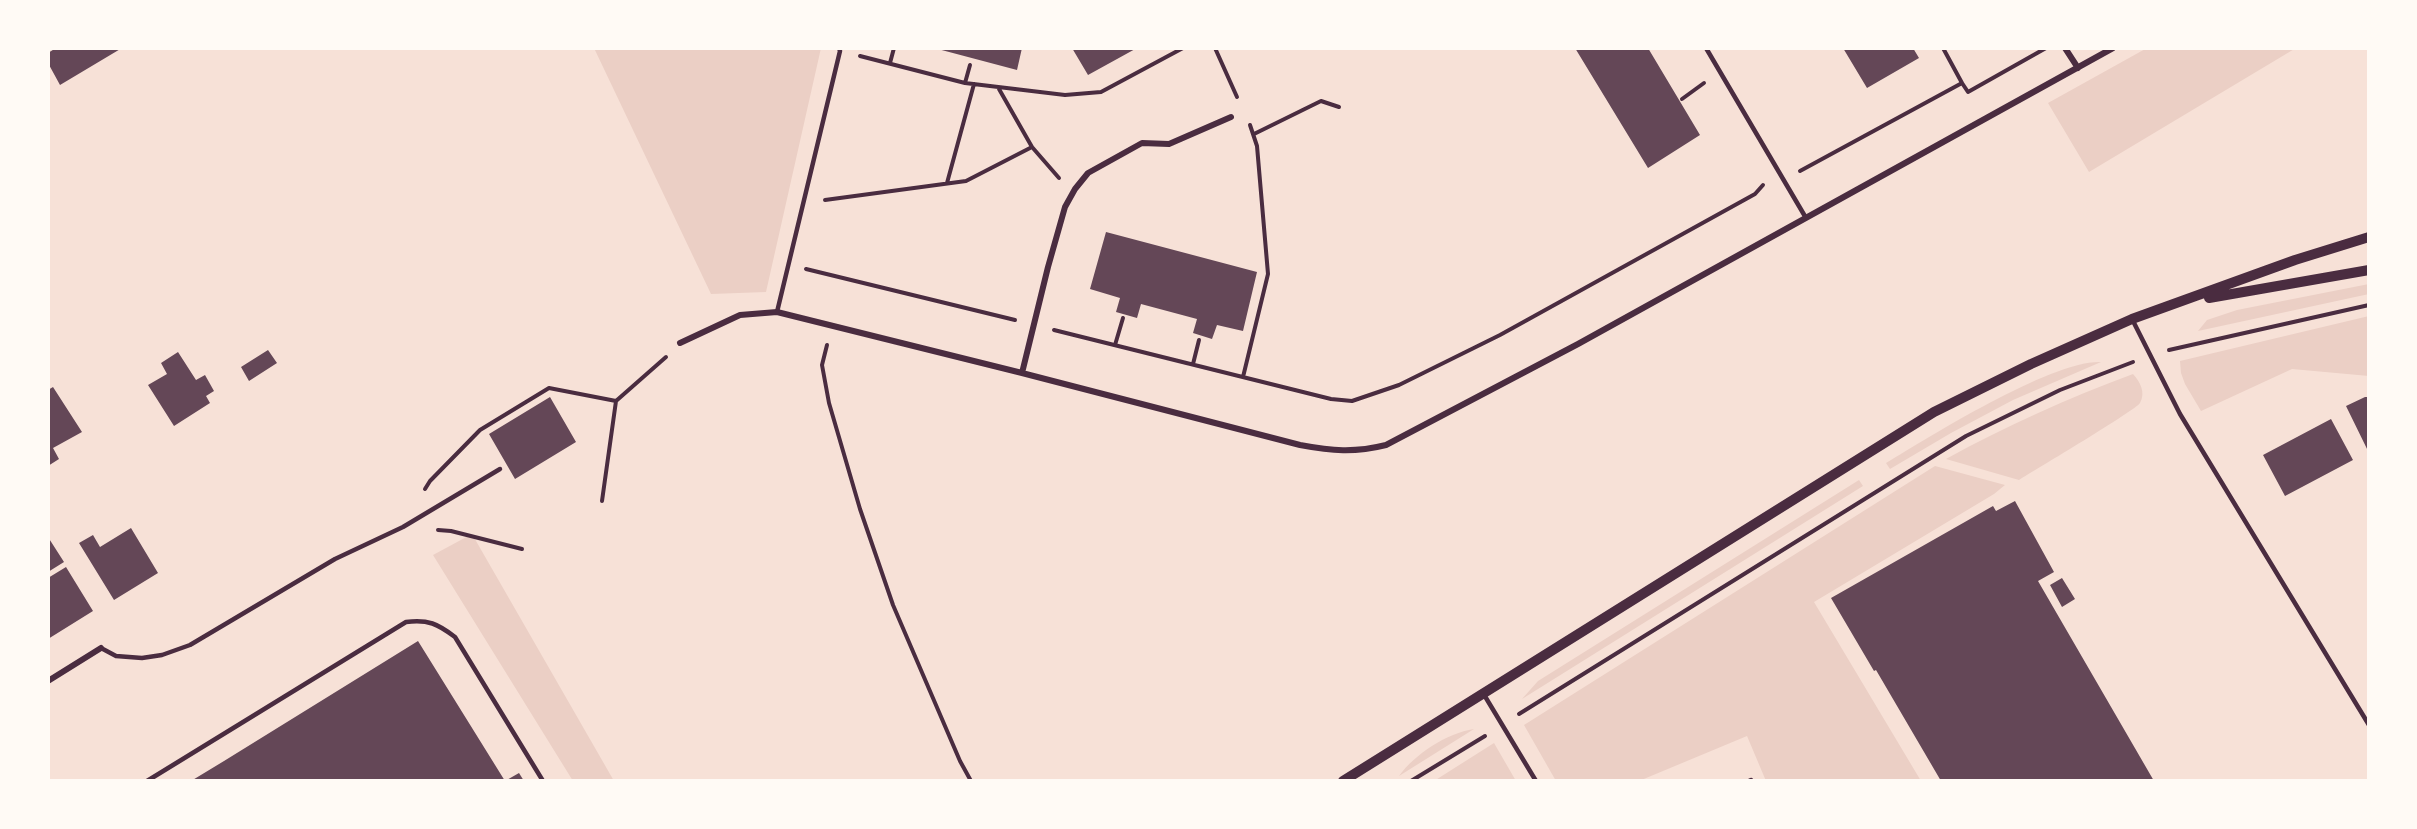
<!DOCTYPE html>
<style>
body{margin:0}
#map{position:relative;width:2417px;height:829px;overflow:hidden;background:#f7e1d7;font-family:Overpass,sans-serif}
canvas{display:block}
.frame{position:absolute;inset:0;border:50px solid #fffaf5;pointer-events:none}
</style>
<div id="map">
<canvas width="2417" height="829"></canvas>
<div class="frame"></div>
</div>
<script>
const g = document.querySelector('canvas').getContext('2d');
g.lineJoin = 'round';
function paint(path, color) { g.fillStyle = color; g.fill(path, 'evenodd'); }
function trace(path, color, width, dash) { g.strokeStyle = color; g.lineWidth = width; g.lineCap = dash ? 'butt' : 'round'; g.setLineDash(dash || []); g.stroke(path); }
const green = new Path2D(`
 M594,48h227l-55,244 -55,2z
 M2147,48h149l-207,124 -41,-69z
 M2369,284v10l-171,37 9,-11 30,-10z
 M2369,316v60l-77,-7 -91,42 -16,-27 -4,-11 -1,-12z
 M2101,362l-88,38 -62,33 -61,36 -4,-6c45,-27 166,-103 215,-101z
 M2133,374c7,8 13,18 7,29 -4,7 -105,67 -121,77l-73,-21c60,-33 122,-61 187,-85z
 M1935,466l70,19 -11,9 -180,108 107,179h-155l-19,-45 -108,45h-83l-32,-56z
 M1859,480l4,6 -341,213 16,-18z
 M472,534l142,247h-41l-140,-226z
 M1474,729l-75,47c16,-22 48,-43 75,-47z
 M1494,743l22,38h-82z`);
const building = new Path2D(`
 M56,48h66l-62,37 -12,-22v-10z
 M934,48h88l-5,22z
 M1072,48h65l-49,27z
 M1575,48h73l52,87 -52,33z
 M1843,48h70l6,10 -52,30z
 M1106,232l151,40 -14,59 -26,-6 -5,14 -19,-6 4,-14 -56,-15 -4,14 -21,-6 4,-14 -30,-9z
 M268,350l9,13 -28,18 -8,-14z
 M178,352l18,28 9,-5 9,16 -8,5 4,7 -36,23 -26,-41 19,-11 -6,-11z
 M53,387l29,45 -29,16 6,11 -11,7v-76z
 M550,397l26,45 -61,37 -26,-45z
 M2365,397h4v56l-23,-47z
 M2331,419l22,41 -68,36 -22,-41z
 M2015,501l39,71 -16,9 116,200h-213l-65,-111 -2,1 -43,-73 162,-92 3,5z
 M131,528l27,45 -44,27 -35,-57 14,-8 7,12z
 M48,537l16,25 -16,10z
 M66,567l27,44 -45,28v-61z
 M2062,578l13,21 -13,8 -12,-22z
 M418,641l87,140h-314l33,-20z
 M519,773l5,8h-19z`);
const path = new Path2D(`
 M1215,48l22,49
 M860,56l105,27 100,12 36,-3 82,-44
 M890,63l4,-15
 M965,83l5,-18
 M1962,83l6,9 78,-44
 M1682,99l22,-16
 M1254,134l67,-33 18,6
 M1032,147l27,31
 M1800,171l162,-88 -19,-35
 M947,183l27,-99
 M825,200l141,-19 66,-34 -33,-58
 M806,269l209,51
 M1054,330l277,69 21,2 47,-16 101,-50 255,-141 8,-9
 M827,345l-5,20 7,38 31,106 33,96 67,156 11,20
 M1115,345l8,-27
 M2169,350l200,-45
 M1193,364l6,-24
 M1243,377l25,-103 -11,-128 -7,-21
 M425,489l5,-8 50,-51 69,-42 67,13
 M602,501l14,-100 50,-44
 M438,530l13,1 71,18
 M1519,714l447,-278 94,-46 73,-28
 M1411,781l74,-45`);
const service = new Path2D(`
 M1706,48l100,170
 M777,312l63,-261 -1,-3
 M2132,319l48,95 189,311
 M101,648l15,8 26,2 20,-3 28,-10 145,-86 68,-32 97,-58
 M1483,693l53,88
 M147,781l259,-159c22,-3 32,2 49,15l88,144
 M1749,781l2,-1`);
const minor = new Path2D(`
 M2065,48l13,20
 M1231,117l-62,27 -27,-1 -54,30 -13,16 -10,18 -17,60 -26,106 278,72c32,6 54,8 86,0l192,-101 535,-296
 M680,343l60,-28 37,-3 245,61
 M48,681l53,-33`);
const tertiary = new Path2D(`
 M2209,298l160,-28
 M1343,781l591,-369 97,-48 101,-45 163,-59 74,-23`);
paint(green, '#ebcfc5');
paint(building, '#644757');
trace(path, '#4a2c40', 4);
trace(service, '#4a2c40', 4.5);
trace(minor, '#4a2c40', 6);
trace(tertiary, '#4a2c40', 10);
</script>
